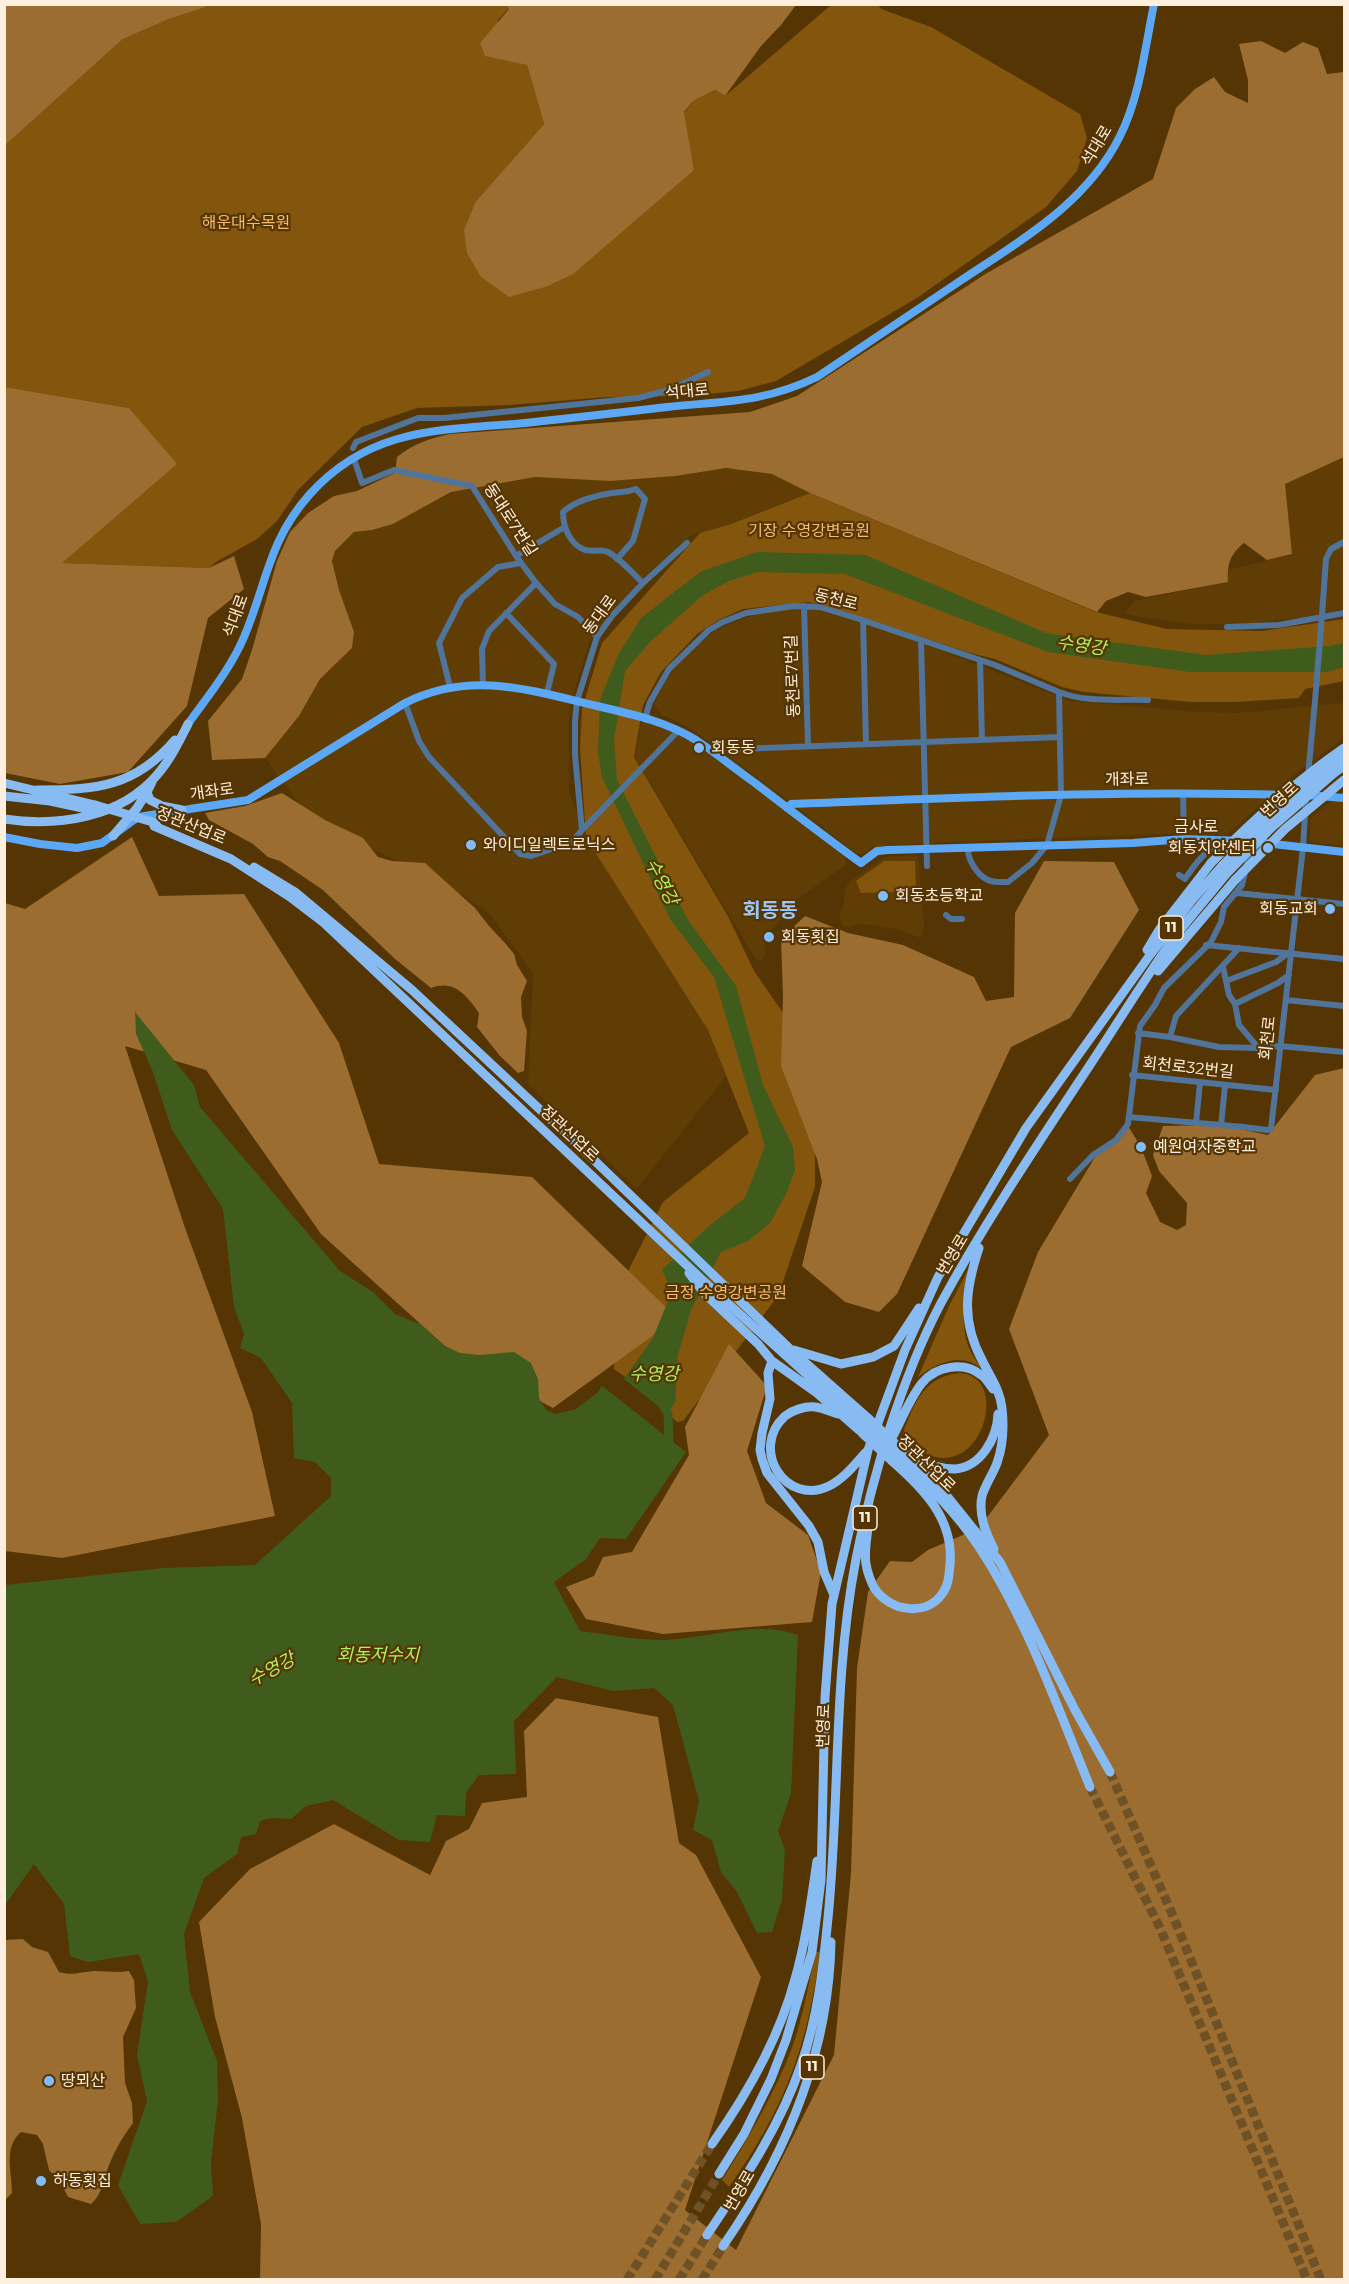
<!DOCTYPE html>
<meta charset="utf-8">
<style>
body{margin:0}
#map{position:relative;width:1349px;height:2284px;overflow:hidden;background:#553503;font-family:Montserrat,sans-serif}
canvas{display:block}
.frame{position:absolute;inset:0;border:6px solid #ffefde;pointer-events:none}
</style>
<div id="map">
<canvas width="1349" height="2284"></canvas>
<div class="frame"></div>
</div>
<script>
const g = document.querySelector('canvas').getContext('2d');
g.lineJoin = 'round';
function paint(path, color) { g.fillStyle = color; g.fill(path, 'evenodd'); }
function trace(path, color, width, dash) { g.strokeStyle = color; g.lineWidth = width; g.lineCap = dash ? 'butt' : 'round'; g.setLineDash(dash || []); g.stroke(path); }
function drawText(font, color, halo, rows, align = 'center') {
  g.font = font + ' Montserrat,"Noto Sans KR",sans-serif'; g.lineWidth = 4.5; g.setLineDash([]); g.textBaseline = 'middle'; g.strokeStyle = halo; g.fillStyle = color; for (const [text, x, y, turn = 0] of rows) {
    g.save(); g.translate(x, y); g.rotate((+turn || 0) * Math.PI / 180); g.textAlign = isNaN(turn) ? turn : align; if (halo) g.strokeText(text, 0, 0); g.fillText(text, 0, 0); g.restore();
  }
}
const built = new Path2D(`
 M1344,457v152l-38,8 -57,7h-51l-54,-6 -19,-5 9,-12 94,-19 -1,-12 64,-15 -6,-71z
 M726,468l46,6 38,19 -79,31 -41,12 -44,39 -56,65 -21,69v82l17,47 122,192 18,46 -89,113 -109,-105 5,-111 -44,-60 -50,-34 -124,-55 -50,-66 34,-42 21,-37 32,-31 2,-16 -15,-42 -7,-29 3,-10 19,-19 18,-2 21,-6 58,-32 84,-15 75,4 66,-5z
 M796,608l25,1 83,27 166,65 132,11 34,1 108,-10v35l-44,32 -75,66 -42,-3 -254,10 -55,4 -13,7 -5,-1 -72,-56 -94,-69 -29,-14 -7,-9 13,-26 17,-22 32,-27 40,-16z
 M649,720l35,16 29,21 132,100 2,7 -51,36 -31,38v16l-4,7 -6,-3 -120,-201 7,-36z
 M1344,790v56l-34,-4v-23z
 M918,855l6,72 -3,11 -21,-8 -28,-5 -16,-1 -7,4 -7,-3 -3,-7 5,-16 1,-12 4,-8 36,-25z`);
const green = new Path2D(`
 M207,5h300l2,3 -11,12 11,40 18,5 17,59 -68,77 218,-30 -10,-58 9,-12 22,-11 10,6 106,-91h47l3,4 50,18 149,87 7,24 -10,33 -31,36 -129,91 -141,83 -38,10 -50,5 -81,1 -97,8 -93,3 -55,19 -64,63 -21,31 -20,18 -41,23 -7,6 -148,-5 68,-155 -124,-21 -1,-242 119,-106 46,-20 37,-12z
 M810,493l286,119 71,17 95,2 82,-12v62l-39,8 -6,9 -63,4h-45l-107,-10 -22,-5 -67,-28 -25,-6 -141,-46 -21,-5 -65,7 -26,12 -20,13 -36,38 -18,33 -9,52 95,161 25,53 61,88v128l-37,109 -95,125 -6,1 -31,-30 -32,-23 1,-56 13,-42 35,-69 86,-69 -41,-103 -122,-192 -6,-90 2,-39 20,-66 98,-110 31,-9z
 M884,861h31l1,30 -55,2 -5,-12z
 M969,1268c-6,22 -9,61 1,82 3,7 9,14 13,20 -21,-19 -44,-8 -65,7l31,-71z
 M959,1373c52,2 24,106 -32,81 -10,-4 -19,-11 -24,-21 11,-30 21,-56 56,-60z
 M815,1952h5c-12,94 -36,158 -91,235l-7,-7c24,-38 46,-76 64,-117 15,-35 22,-75 29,-111z`);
const forest = new Path2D(`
 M5,4h202v1l-1,2 -37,12 -46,20 -118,106z
 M507,5h289l-15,20 -20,21 -36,50 -10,-6 -22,11 -9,11 10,58 -121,104 -25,12 -39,11 -28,-20 -14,-24 -3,-23 12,-29 68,-77 -17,-59 -42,-9 -5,-13 29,-34z
 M1261,41l24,12 18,-11 15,6 9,26 17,-2v385l-59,27 7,70 -25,6 -23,-17c-14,11 -17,22 -16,39l-82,15 -18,-5 -22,9 -9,11 -287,-119 -38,-19 -46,-6 -50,8 -66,5 -75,-4 -84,15 -58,32 -21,6 -18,2 -19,19 -3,10 7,29 15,42 -2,16 -32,31 -21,37 -34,42 -53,2 -4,-39 34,-42 10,-29 25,-89 13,-29 18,-19 26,-17 23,-5 38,-18 2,-16c17,-14 32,-18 53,-23l300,-22 47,-16 190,-123 166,-94 23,-71 19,-19 19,-12 11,15 23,11v-23l-9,-36z
 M5,387l124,21 48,56 -115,99 147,5 25,-12 10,33 -36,29 -21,88 -59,66 -68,12 -55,-11z
 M282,793l43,27 38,18 15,19 14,4 33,2 50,45 14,18 16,17 9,11 3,11 10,16 -6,16 1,20 5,14 -3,40 -6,2 -18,-17 -23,-29 2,-14c-12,-17 -25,-34 -48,-25l-36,-29 -72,-69 -43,-29 -12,-4 -15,-13 -44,-24 -4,-7 40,-7z
 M132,837l27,59 85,-2 95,149 40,121 153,13 145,141 -124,90 -96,-51 -136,-123 -115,-164 -81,-24 60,182 67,184 23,104 -213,42 -57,-7v-648l20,6z
 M1044,861l70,1 25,48 -69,108 -59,29 -114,247 -18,18 -34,-10 -43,-36 20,-84 -5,-23 -36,-93 2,-70 -2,-57 24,-23 43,17 55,12 71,32 12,24 28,-4 1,-84z
 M1344,1068v1211h-1084l1,-55 -19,-106 -27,-101 -16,-95 51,-53 84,-45 96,51 16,-34 23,-12 13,-26 45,-6 -3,-66 32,-33 102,19 21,126 17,12 65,122 -76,233 51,40 98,-195 17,-182 6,-205 11,-76 22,-31 22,1 16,-12 51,-22 70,-93 -40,-106 29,-77 57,-95 33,-31 13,21 11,29 -6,17 14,29 17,8 9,-5 1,-22 -28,-32 -6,-16 10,-29 58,-1 47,10 47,-60z
 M729,1344l38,42 -20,65 19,52 42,32 13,37 -9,50 -149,12 -77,-15 -20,-32 28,-11 9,-19 29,-5 57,-97 -4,-28z
 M23,1939l9,8 16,5 11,20c13,4 22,0 35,-1 12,0 23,2 35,0l5,9 2,28 -13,29 2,46 7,20 1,20c-10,13 -18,27 -24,42 -5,13 -7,30 -18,39l-23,-7 -7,-14 -12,-13 -6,-26 -6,-9 -16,-3c-18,16 -9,39 -9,61l-6,6 -1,-3v-256z`);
const water = new Path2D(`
 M757,552l108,3 181,78 160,22 124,-9 14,-3v24l-18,5h-136l-142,-20 -203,-78 -87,-2 -29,9 -26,14 -52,46 -26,30 -11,69 3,40 71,140 48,66 27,99 30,62 2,23 -8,22 -17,31 -22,18 -27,11 -30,58 -13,45 -3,47 -7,12 -44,-35 29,-41 19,-47 -10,-21 46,-43 37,-29 20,-52 -51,-169 -44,-58 -68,-142 -4,-25 2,-52 18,-45 23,-37 59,-46z
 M135,1012l59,73 6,22 140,164 33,21 22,22 25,10 23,21 17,8 19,2 35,-3 17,11 7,16 1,19 7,12 10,4 20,-5 21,-16 5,-7 84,66 -60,87 -26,-1 -14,21 -32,23 26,49c25,3 61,10 87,9 43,-2 89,-20 131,-5l-7,158 -13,38 7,19 -3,50 -10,32 -15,1 -20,-41 -16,-20 -9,-32 -19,-10 6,-29 -26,-96 -19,-17 -41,3 -56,-14 -43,44 2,53 -37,1 -13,18 -1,23 -28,-1 -7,27 -31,-2 -66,-40 -27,6 -15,13 -20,-1 -11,3 -4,13 -15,3 -4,17 -33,24 -20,56 6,58 27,69 1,38 -7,64 2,33 -37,26 -36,2 -22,-39 29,-84 -10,-46 11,-74 -9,-27 -51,8 -18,-6 -6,-52 -30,-40 -29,41v-320l158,-17 92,-3 76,-69v-18l-16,-16 -21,-4 -2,-55 -31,-45 -21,-10 4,-14 -10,-27 -11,-98 -51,-79 -19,-58 -17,-38z`);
const river = new Path2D(`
 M661,1444l8,-4 -1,-26 -5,-9`);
const highwayTunnel = new Path2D(`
 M1110,1772l63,144 148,364
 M1090,1787l70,141 147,352
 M627,2280l85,-136
 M655,2280l64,-106
 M679,2280l28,-45
 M702,2280l21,-34`);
const minor = new Path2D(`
 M353,448l3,-6 62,-24h26l194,-20 31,-8 39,-18
 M355,462l7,21 32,-13 78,16 44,70 20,27 19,21 23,13 19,20
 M516,556l47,-28
 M617,559l16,-18 12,-42 -9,-10c-10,4 -15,2 -24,4 -16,2 -37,8 -49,19 0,14 6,32 22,38 7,2 16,-1 23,2 13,7 24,21 35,31
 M804,606l4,140
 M506,613l48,51 -7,29
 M1322,615l4,-56 5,-10 13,-7
 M863,620l3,124
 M1227,627l52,-2 65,-12
 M921,641l6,225
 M980,660l2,80
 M483,685l-1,-36 7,-18 47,-48
 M450,687l-11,-44 23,-45 36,-31 23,-4
 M1059,692c28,11 60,7 89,8
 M405,703l14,38 10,16 91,97 11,2 41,-14 10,-12 -7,-75v-34l2,-20 20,-64 15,-21 31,-33 44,-40
 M645,718l5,-16 19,-33 40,-39 14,-8 23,-9 48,-7 26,1 39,12 136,46 64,27 2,103 -14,50 -15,18 -24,19c-7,0 -14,1 -20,-2 -11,-5 -21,-21 -20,-33
 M711,750l348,-13
 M1308,776l7,-75
 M1183,793l1,46
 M582,830l96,-99
 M1179,875l6,4c10,-15 21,-30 39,-38
 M1237,893l107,11
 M946,915l5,4h11
 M1206,945l138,14
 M1223,967l6,28 6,9 4,21 16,19 2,4
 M1226,981l50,-19 12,-9
 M1286,1000l58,6
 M1235,1004l43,-21 11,-8
 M1138,1033l32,4 49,10 38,1 23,-2 64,6
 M1170,1037l6,-21 63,-68
 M1132,1075l144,15
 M1129,1117l115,10 23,3 4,-1 32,-281 3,-50
 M1196,1123l4,-40
 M1221,1125l4,-39
 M1070,1179l23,-24 23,-15 12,-16 12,-98 15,-21 9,-17 47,-46 10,-20 3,-15 18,-22 6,-25 15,-17`);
const major = new Path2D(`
 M188,724c20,-28 43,-56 56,-87 23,-54 24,-96 66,-143 58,-64 124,-64 204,-70 51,-5 102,-11 153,-17 57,-6 96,-4 150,-30 48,-32 96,-64 143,-96 60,-40 127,-78 160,-145 20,-40 25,-88 34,-132
 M1307,795l37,3
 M787,808l4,-4c165,-6 330,-14 495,-9
 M4,837l36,7 37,4 25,-5 36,-26 110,-17 157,-97c65,-33 125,-13 192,3 34,8 68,15 99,34 20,13 39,29 59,43 35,27 70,54 106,80l16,-12 11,-1 245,-7 51,-4 63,2 97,11`);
const highway = new Path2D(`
 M1329,767l15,-12
 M1334,773l10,-7
 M152,782l-5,10 3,8 12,6 20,4
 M4,783l91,22
 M37,790c59,0 98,-3 138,-50
 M4,796l46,5 42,9
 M4,819c54,8 116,-1 153,-44 13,-15 22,-33 31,-51
 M154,826l77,33 59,38 34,26 389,367 151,136
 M113,836l24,-28 10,-16
 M254,867l41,25 117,98 183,171 194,187 79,70
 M1147,950l12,-20 52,-67
 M1158,971l77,-91
 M979,1248c-14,42 -18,74 4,114 8,16 17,28 19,46 2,18 1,38 -5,55 -4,11 -12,22 -15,33 -4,19 4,37 12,53
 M689,1273l15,20 54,51 14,17 45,32 42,37
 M794,1350l47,14 32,-7 21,-11 25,-38
 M772,1361l-4,12 2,26 -8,34 -2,17 2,9 5,14 42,53 9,16 6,30 10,23
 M838,1414c-7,-2 -15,-6 -23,-7 -10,-1 -22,3 -30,9 -36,33 1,91 44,70 15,-7 26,-22 37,-34
 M893,1436c9,-17 17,-38 29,-53 14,-17 42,-22 59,-8 5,3 8,9 12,14
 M900,1448l47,48 53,66 75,148 35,62
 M897,1456c30,28 59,56 82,91 48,73 78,159 111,240
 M914,1459c13,5 26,10 41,10 26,-2 42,-31 43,-55
 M868,1527c-1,12 -4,25 -2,37 1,7 5,19 9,25 15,22 51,28 67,5 7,-9 7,-20 8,-30 4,-45 -27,-76 -58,-103
 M712,2144c36,-51 67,-105 83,-165 11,-38 16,-78 22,-118
 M719,2174l25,-40 27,-55 15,-39 26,-88 9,-72 4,-183 7,-93 36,-154 37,-100 33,-73 88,-149 124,-173 42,-55 30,-34
 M707,2235c36,-54 73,-108 94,-170 17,-48 22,-97 27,-147 12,-120 5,-241 28,-359 16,-82 46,-182 85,-256 42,-77 91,-150 139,-223 31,-46 59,-93 91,-138 18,-24 38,-47 57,-70
 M723,2246c63,-91 106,-193 108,-304`);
const minorBridge = new Path2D(`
 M1315,701l7,-86`);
const highwayBridge = new Path2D(`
 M95,805l61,18
 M1211,863c42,-43 84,-81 133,-115
 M1222,866l47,-48 60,-51
 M1228,872l43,-44 63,-55
 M1235,880l50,-51 59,-49
 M868,1418l32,30
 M864,1426l33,30
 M862,1433l30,28`);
const markers = [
 [699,748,6,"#82bcfa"],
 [471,845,6,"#82bcfa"],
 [1268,848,6,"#82bcfa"],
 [883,896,6,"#82bcfa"],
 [1330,909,6,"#82bcfa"],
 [769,937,6,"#82bcfa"],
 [1141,1147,6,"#82bcfa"],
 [49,2081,6,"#82bcfa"],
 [41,2181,6,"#82bcfa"]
];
const shields = [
 [1171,928,24],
 [865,1518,24],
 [812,2067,24]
];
const shieldNames = [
 ["11",1171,928],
 ["11",865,1518],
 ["11",812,2067]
];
const streetNames = [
 ["석대로",1097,146,-59],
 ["석대로",687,392,-5],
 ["동대로7번길",510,520,57],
 ["동천로",836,600,14],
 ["동대로",600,615,-54],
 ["석대로",236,616,-70],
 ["동천로7번길",793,676,-92],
 ["개좌로",1127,780,-1],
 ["개좌로",212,792,-8],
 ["번영로",1280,800,-42],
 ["정관산업로",191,826,22],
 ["금사로",1196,827],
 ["회천로",1268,1038,-84],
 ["회천로32번길",1188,1068,6],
 ["정관산업로",569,1134,43],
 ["번영로",953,1255,-59],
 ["정관산업로",926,1464,44],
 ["번영로",824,1726,-88],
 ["번영로",740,2191,-60]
];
const parkNames = [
 ["해운대수목원",246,223],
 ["기장 수영강변공원",809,531],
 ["금정 수영강변공원",726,1293]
];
const poiNames = [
 ["회동동",711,748],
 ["와이디일렉트로닉스",483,845],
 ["회동치안센터",1256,848,"right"],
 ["회동초등학교",895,896],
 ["회동교회",1318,909,"right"],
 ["회동횟집",781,937],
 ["예원여자중학교",1153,1147],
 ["땅뫼산",61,2081],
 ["하동횟집",53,2181]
];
const waterNames = [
 ["수영강",1081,646,8],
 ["수영강",661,882,62],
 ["수영강",654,1375],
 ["회동저수지",378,1656],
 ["수영강",272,1670,-28]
];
const quarterNames = [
 ["회동동",770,911]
];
paint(built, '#603d04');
paint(green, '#83550d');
paint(forest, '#9b6d30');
paint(water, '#3f5c1d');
trace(river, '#3f5c1d', 9);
trace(highwayTunnel, '#6e5124', 9, [9, 4.5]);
trace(minor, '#50749a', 6);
trace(major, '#5ca8f5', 8);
trace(highway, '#88bbf2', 9);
trace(minorBridge, '#50749a', 6);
trace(highwayBridge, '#88bbf2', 9);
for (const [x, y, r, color] of markers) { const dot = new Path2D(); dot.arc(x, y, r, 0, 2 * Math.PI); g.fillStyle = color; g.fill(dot); trace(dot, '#553503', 2); }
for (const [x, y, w] of shields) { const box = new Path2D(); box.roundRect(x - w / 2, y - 12, w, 24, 4.5); g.fillStyle = '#553503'; g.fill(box); trace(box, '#ffefde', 1.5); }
drawText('bold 15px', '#ffefde', null, shieldNames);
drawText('16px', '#ffefde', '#553503', streetNames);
drawText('16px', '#f7bb72', '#553503', parkNames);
drawText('16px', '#ffefde', '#553503', poiNames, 'left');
drawText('italic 18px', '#acf15f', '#553503', waterNames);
drawText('bold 20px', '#9cc6f5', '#553503', quarterNames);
</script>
